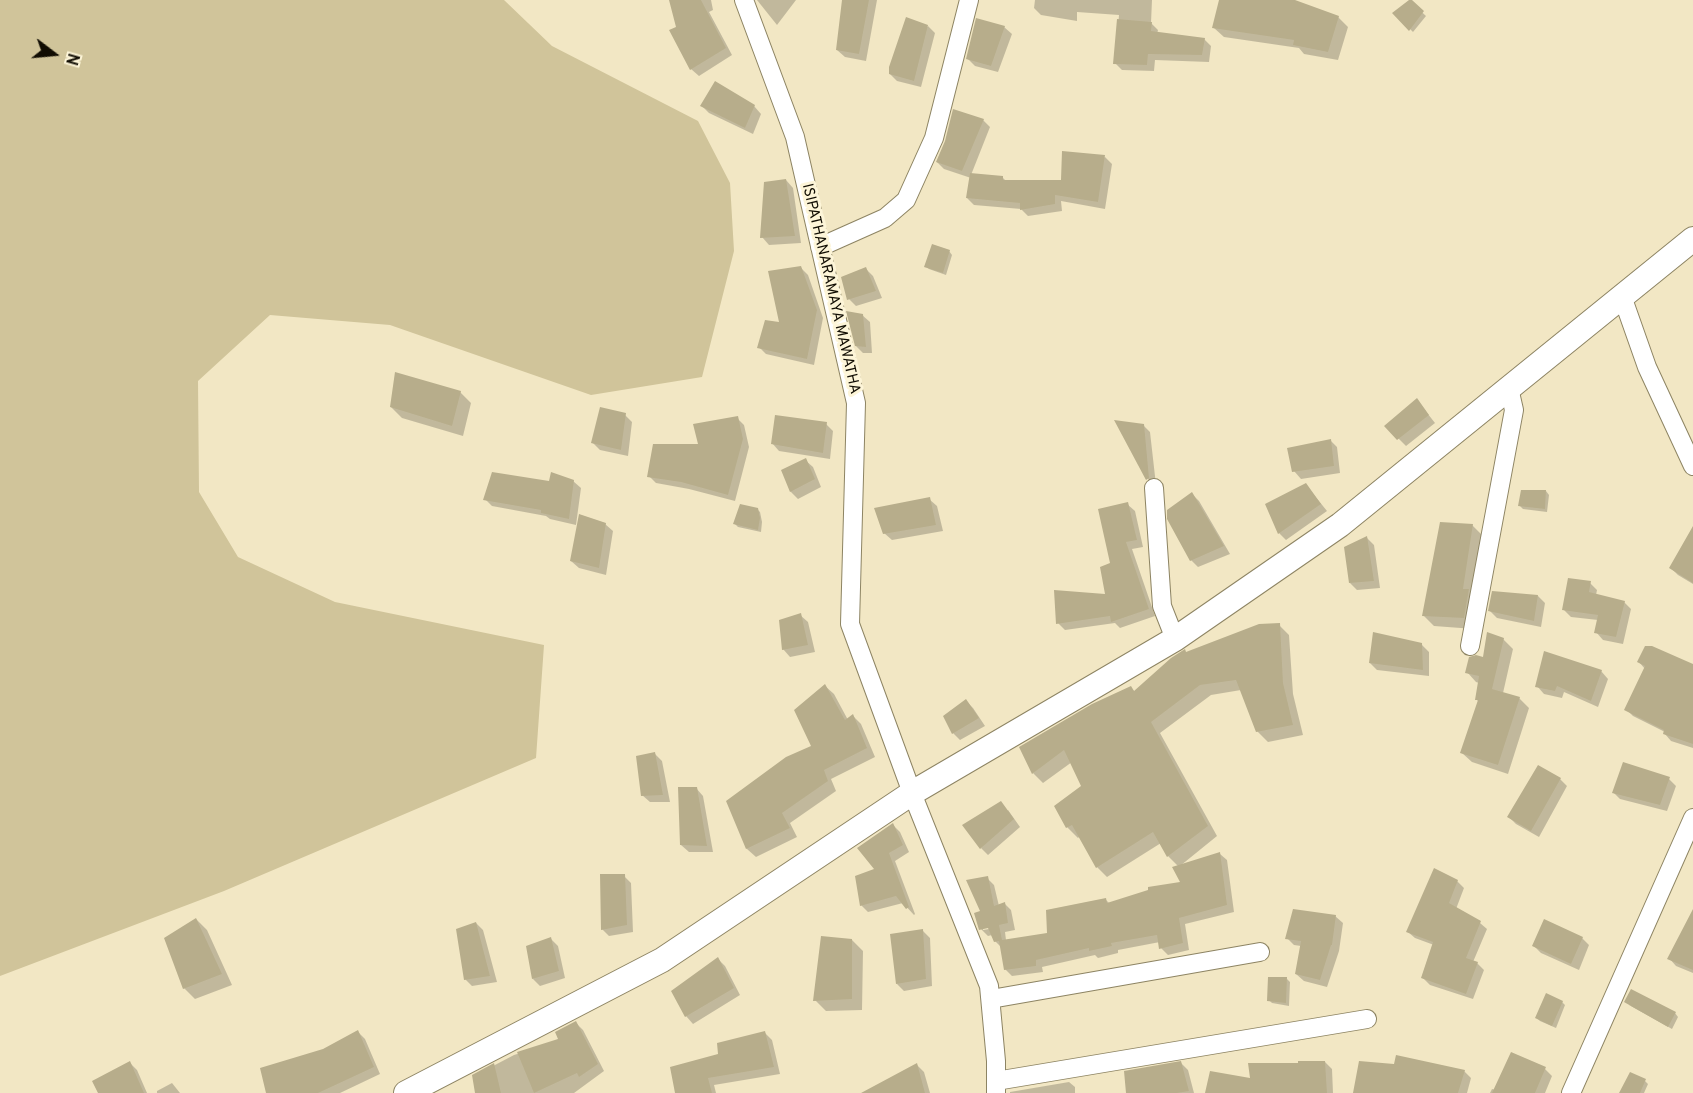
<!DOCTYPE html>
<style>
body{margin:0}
#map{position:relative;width:1693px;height:1093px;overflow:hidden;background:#f2e7c4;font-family:Overpass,sans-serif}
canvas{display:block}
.north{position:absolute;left:24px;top:24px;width:60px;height:60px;-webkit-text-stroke:4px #fdf5d8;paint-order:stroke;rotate:106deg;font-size:16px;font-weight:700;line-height:24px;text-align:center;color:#110d03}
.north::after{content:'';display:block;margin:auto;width:21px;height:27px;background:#110d03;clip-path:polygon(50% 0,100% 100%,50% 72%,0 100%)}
</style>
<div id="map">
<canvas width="1693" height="1093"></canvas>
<div class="north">N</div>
</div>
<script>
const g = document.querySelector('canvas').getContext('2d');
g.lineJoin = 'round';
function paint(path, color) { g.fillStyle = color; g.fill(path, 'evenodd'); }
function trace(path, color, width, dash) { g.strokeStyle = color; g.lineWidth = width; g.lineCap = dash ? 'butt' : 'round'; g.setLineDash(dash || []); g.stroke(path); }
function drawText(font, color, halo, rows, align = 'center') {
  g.font = font + ' Overpass,sans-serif'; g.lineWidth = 6; g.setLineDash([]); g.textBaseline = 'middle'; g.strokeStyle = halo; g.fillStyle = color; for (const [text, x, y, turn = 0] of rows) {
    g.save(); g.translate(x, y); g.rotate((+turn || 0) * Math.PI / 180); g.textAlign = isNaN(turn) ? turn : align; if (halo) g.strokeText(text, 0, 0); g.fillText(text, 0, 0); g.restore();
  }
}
const green = new Path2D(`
 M0,0h504l48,46 146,75 32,62 4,68 -32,126 -111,18 -201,-70 -120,-10 -72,66 1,111 39,65 97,45 209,43 -8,113 -312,133 -224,85z`);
const shadow = new Path2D(`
 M670,0h41l2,10 -4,2 23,43 -33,21 -8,-7 -20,-38 6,-3z
 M757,0h39l-19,25z
 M843,0h34l-11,61 -21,-4 -8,-7z
 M1035,0h117l-1,23 7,7 -1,4 47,5 7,7 -2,16 -54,-2 -1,11 -32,-1 -7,-7 4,-48 -42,-3v9l-36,-6 -7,-7z
 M1221,0h59l58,17 10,10 -10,33 -34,-6 -5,-6 -75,-11 -10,-9z
 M1410,1l16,15 -13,16 -18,-18z
 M928,26l7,7 -14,54 -24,-6 -7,-7z
 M1004,27l8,7 -14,38 -23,-6 -8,-8z
 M702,106h52l7,8 -8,20 -44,-21z
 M983,120l7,7 -19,48 31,2 4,4h56l43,-24 7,7 -7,45 -44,-8 1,10 -34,5 -7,-7 -47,-4 -7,-7 4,-20 -27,-9 -7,-7z
 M786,180l7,8 8,55 -32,2 -7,-8z
 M949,251l3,4 -6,20 -17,-6 -3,-3z
 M800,267l8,8 15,43 -9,47 -48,-11 -7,-7 22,-23z
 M866,269l7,7 9,22 -26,8 -7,-7z
 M862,315l8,7 2,31h-9l-7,-7z
 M460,392l11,11 -8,33 -61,-18 -11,-11z
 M1417,400l18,23 -29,23 -20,-20z
 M625,415l7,7 -4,34 -28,-6 -7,-7z
 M737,418l7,7 5,22 -14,54 -46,-12 -33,-6 -7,-7 51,-30z
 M1117,422l26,3 7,7 6,53 -1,1 -7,-7z
 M826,424l7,7 -3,28 -51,-8 -7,-8z
 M1330,440l7,7 3,26 -39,6 -7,-8z
 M805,460l8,7 8,20 -23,12 -7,-7 -8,-21z
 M573,481l8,7 -5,37 -26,-6 -4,-3 -54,-10 -7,-7z
 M1306,485l21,26 -41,29 -7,-7 -12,-28z
 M1546,491l3,4 -2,17 -24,-3 -3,-3z
 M1192,494l7,7 31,53 -32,13 -7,-7z
 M929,499l8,7 6,25 -51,9 -8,-7z
 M1127,504l8,7 8,36 -11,2 23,67 -35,12 -5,-5 -50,7 -7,-7 49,-28 5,-31z
 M757,509l3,3 2,10 -1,10 -23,-5 -3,-3z
 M605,524l8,7 -7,44 -27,-7 -8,-7 7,-36h-1z
 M1472,525l11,11 -9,93 -40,-3 -11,-11z
 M1693,529v55l-15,-9 -7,-7z
 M1367,538l7,7 6,43 -23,2 -7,-7z
 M1590,583l7,7 -1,5 28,7 7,7 -8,35 -20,-4 -7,-8 2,-12 -27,-3 -7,-7z
 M1538,596l7,7 -4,24 -44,-9 -7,-7z
 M800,615l8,7 7,30 -25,5 -7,-8z
 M1279,625l10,10 4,59 10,41 -35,7 -11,-11 -16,-41 -30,5 -51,38 57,103 -37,30 40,-12 7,6 7,52 -49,12 4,26 -21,5 -7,-7 -1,-6 -42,8v3l-20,5 -3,-3 -53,12 1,5 -31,4 -7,-7 -4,-22 -6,-6 -3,-6 -4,1 -7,-7 6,-51 7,7 5,21 6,-2 6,6 4,20 -10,2 1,8 42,-6 58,-34 4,4 72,-21 -4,-17 -10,-10 -7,-13 -54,34 -10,-10 -17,-31 -2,2 -11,-11 -11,-21 27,-20 -11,-24 -29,21 -10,-10 98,-85 4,4 52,-39zM983,927l12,1 -12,2z
 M1503,639l10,10 -10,44 16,5 10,10 -21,66 -36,-12 -10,-9 17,-51 -3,-3 3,-16 -3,-1 -9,-10 17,-14z
 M1422,645l7,7v24l-52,-6 -7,-7z
 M1639,662l54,3v83l-22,-7 -6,-7v-2l-32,-16 -7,-7 19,-40z
 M1601,671l7,8 -10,28 -34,-15 -2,6 -18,-4 -7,-8z
 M825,686l9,8 14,26 5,-4 8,8 14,33 -44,22 5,12 -46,32 7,14 -41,20 -9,-8 -19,-48 85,-54z
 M966,701l7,7 12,18 -25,14 -7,-7z
 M655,754l7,7 8,41h-20l-8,-7z
 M1560,779l7,7 -28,51 -23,-13 -7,-7z
 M1669,779l7,7 -9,25 -47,-12 -7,-7z
 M696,788l7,8 10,56h-24l-8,-7z
 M1008,810l12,17 -32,28 -7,-7z
 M893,825l7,7 9,20 -14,9 20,53 -1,1 -11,-12 -35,9 -7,-7 16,-35z
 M624,876l7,7 2,49 -24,4 -7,-7z
 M1457,881l7,7 -8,21 24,14 7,6 -14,33 4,1 7,7 -11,29 -43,-14 -7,-7 11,-33 -19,-7 -7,-6z
 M1335,916l8,7 -4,28 -12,36 -23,-6 -8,-7 5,-28 -7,-1 -7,-7z
 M196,919l11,11 25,55 -37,14 -11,-11z
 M476,923l7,7 14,52 -25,4 -7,-7z
 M1693,928v45l-17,-7 -7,-8z
 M923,931l7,7 2,48 -28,5 -7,-7z
 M1582,938l7,7 -10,25 -38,-17 -7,-7z
 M551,939l7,7 7,32 -25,8 -7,-7z
 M852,940l11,11 -1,59 -36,1 -11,-11z
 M718,959l7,7 15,29 -47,29 -7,-8 -13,-24z
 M1287,979l3,3 -1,24 -17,-3 -3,-3z
 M1562,1002l3,3 -9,23 -16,-7 -3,-3z
 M1629,1005l46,8 3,4 -6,12z
 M576,1023l7,7 21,41 -30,22h-98l-2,-17 40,-21 47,-15z
 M357,1031l8,8 15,35 -40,19h-72l55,-42z
 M765,1033l7,7 8,34 -66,11 2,8h-39l43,-37z
 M1325,1062l7,7 1,24h-127l93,-29z
 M130,1063l7,7 10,23h-47z
 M1181,1063l7,7 6,23h-66z
 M917,1065l7,7 6,21h-52z
 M1545,1069l7,7 -7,17h-55l2,-4 4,1z
 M1464,1071l7,7 -4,15h-112z
 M1645,1081l3,3 -4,9h-23z
 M1069,1082l6,5v6h-65v-1z
 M172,1083l8,10h-23v-2z`);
const building = new Path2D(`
 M669,0h32l25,48 -36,22 -21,-40 7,-3z
 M842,0h27l-10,54 -23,-4z
 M1219,0h76l44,16 -11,36 -35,-7 1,-5 -82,-12z
 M1409,0h3l12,11 -15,20 -17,-18z
 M906,17l22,8 -14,56 -25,-7v-7z
 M976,18l29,8 -14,40 -25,-7z
 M1117,19l35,3 -1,9 54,7 -3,17 -54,-1 -1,11 -34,-1z
 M715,81l40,24 -10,23 -45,-22z
 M953,109l31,10 -22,52 -26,-9 9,-21z
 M1062,151l43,4 -7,47 -43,-7v9l-35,6v-7l-54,-5 4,-25 33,3v4h58z
 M786,179l9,57 -35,2 4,-56z
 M932,244l18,6 -7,23 -19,-6z
 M801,266l16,44 -10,49 -50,-11 8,-28 14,2 -11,-51z
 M866,267l10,24 -29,9 -6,-23z
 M846,311l17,3 3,33 -11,-1z
 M395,372l66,19 -9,35 -62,-19z
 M1417,398l12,17 -32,25 -13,-14z
 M600,407l26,6 -5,37 -30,-7z
 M775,415l52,7 -4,31 -52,-9z
 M738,416l5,23 -15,56 -47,-13 -34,-5 6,-33h45l-5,-20z
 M1114,420l30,4 5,54 -3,2z
 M1331,439l3,27 -42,6 -5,-24z
 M806,458l9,21 -25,13 -9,-22z
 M492,472l57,9 2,-9 23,8 -5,39 -28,-6v-3l-58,-10z
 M1306,483l15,21 -43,30 -13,-30z
 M1521,490h25l-1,19 -27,-3z
 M1192,492l32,54 -34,15 -23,-42v-9z
 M930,497l6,28 -53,9 -9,-26z
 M1128,502l9,38 -11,2 23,67 -38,13 -1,-6 -54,8 -2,-34 51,4 -5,-27 10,-4 -12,-54z
 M740,504l18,4 2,10 -2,12 -25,-6z
 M579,514l27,9 -7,45 -29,-7z
 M1440,522l33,2 -10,65h6l-5,29 -42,-2z
 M1693,526v57l-24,-15z
 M1367,536l7,45 -25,2 -5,-36z
 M1568,578l23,3 -2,11 36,9 -9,36 -22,-4 4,-18 -36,-5z
 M1492,591l46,4 -4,26 -46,-10z
 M801,613l7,32 -26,5 -3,-30z
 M1280,623l3,60 10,42 -37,7 -20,-52 -36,5 -49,37 57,104 -41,31 -14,-25 -57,36 -24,-43 -6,3 -12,-22 27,-20 -17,-36 -32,24 -13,-27 73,-43 39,-18 3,5 37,-33 14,-9 1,3 73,-28z
 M1373,632l49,11 1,27 -54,-7z
 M1487,632l17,6 -12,51 28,8 -22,68 -38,-12 18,-53h-3l4,-24 -14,-3 4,-16 7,-2 7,2z
 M1645,646h7l41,18v80l-30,-10 1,-4 -40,-20 21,-44 -8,-4z
 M1544,651l58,19 -11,31 -34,-15 -2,5 -20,-4z
 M825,684l20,36 8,-6 14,34 -43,22 4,11 -46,32 8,15 -44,21 -20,-48 60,-44 25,-11 -17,-36z
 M966,699l13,19 -27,16 -9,-18z
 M655,752l8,43 -22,1 -5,-40z
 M1623,762l47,15 -10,28 -48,-12z
 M1538,765l23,13 -30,53 -24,-14z
 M678,787h19l10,59 -27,-1z
 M1001,801l13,18 -34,30 -18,-24z
 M893,823l10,22 -14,8 20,54 -3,2 -10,-13 -36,10 -5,-30 19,-7 -17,-21z
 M1220,852l7,53 -48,13 4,25 -24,6 -2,-14 -46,8 1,3 -23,5v-3l-53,12v6l-32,4 -5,-29 -5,1 -6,-14 -9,2 -5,-17 6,-2 -14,-31 22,-4 6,30 11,-4 3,21 -9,2 3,15 45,-7 -1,-23 60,-12 1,5 41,-13v-3l32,-5 -8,-15z
 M1434,868l24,12 -9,23 32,18 -15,37 12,4 -12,32 -45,-16 12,-36 -27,-10z
 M600,874h25l2,51 -26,5z
 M1293,909l43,6 -4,30h-1l-11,35 -25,-6 6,-33 -16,-2z
 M1693,909v61l-26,-11z
 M196,918l26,56 -39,15 -19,-51z
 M1544,919l39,18 -12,27 -39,-18z
 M476,922l14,54 -26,4 -8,-51z
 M923,929l3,50 -30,5 -6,-50z
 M821,936l31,3v60l-39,2z
 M551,937l8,34 -27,8 -6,-33z
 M718,957l16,31 -49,29 -14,-26z
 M1268,977h19l-1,26 -19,-2z
 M1631,989l45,23 -8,15 -44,-25z
 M1546,993l17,8 -11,25 -17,-8z
 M576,1021l22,43 -19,13 -2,-4 -43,20 -17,-41 41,-13 -3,-7z
 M358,1030l16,37 -56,26h-52l-6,-25 63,-19z
 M765,1031l9,36 -66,11 4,15h-37l-5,-26 48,-13 -1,-11z
 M1511,1052l35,15 -11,26h-43z
 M1396,1055l69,15 -7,23h-105l6,-32 35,3z
 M130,1061l14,32h-46l-6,-12z
 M1181,1061l8,30 -12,2h-51l-2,-22z
 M1298,1061h27l2,32h-122l5,-22 40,7 -2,-15h50z
 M494,1063l7,30h-26l-3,-18z
 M917,1063l8,30h-64z
 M1630,1072l16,7 -6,14h-21z`);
const street = new Path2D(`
 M744,0l51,137 61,266 -6,221 62,169 77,193 7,75v32
 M820,247l65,-29 21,-18 28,-62 35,-138
 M1622,296l25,71 46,99
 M1154,488l8,118 13,33
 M1470,646l44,-236 -5,-22
 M991,999l269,-47
 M996,1081l371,-62
 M1571,1093l122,-275`);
const secondary = new Path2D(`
 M406,1093l256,-133 250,-167 263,-154 165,-114 353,-286`);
const streetNames = [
 ["ISIPATHANARAMAYA MAWATHA",830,289,77]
];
paint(green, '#d0c49a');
paint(shadow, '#0003');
paint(building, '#b7ad8b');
trace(street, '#8d8463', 20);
trace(secondary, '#8d8463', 26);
trace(street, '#fff', 18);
trace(secondary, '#fff', 24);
drawText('15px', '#110d03', '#fdf5d8', streetNames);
</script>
